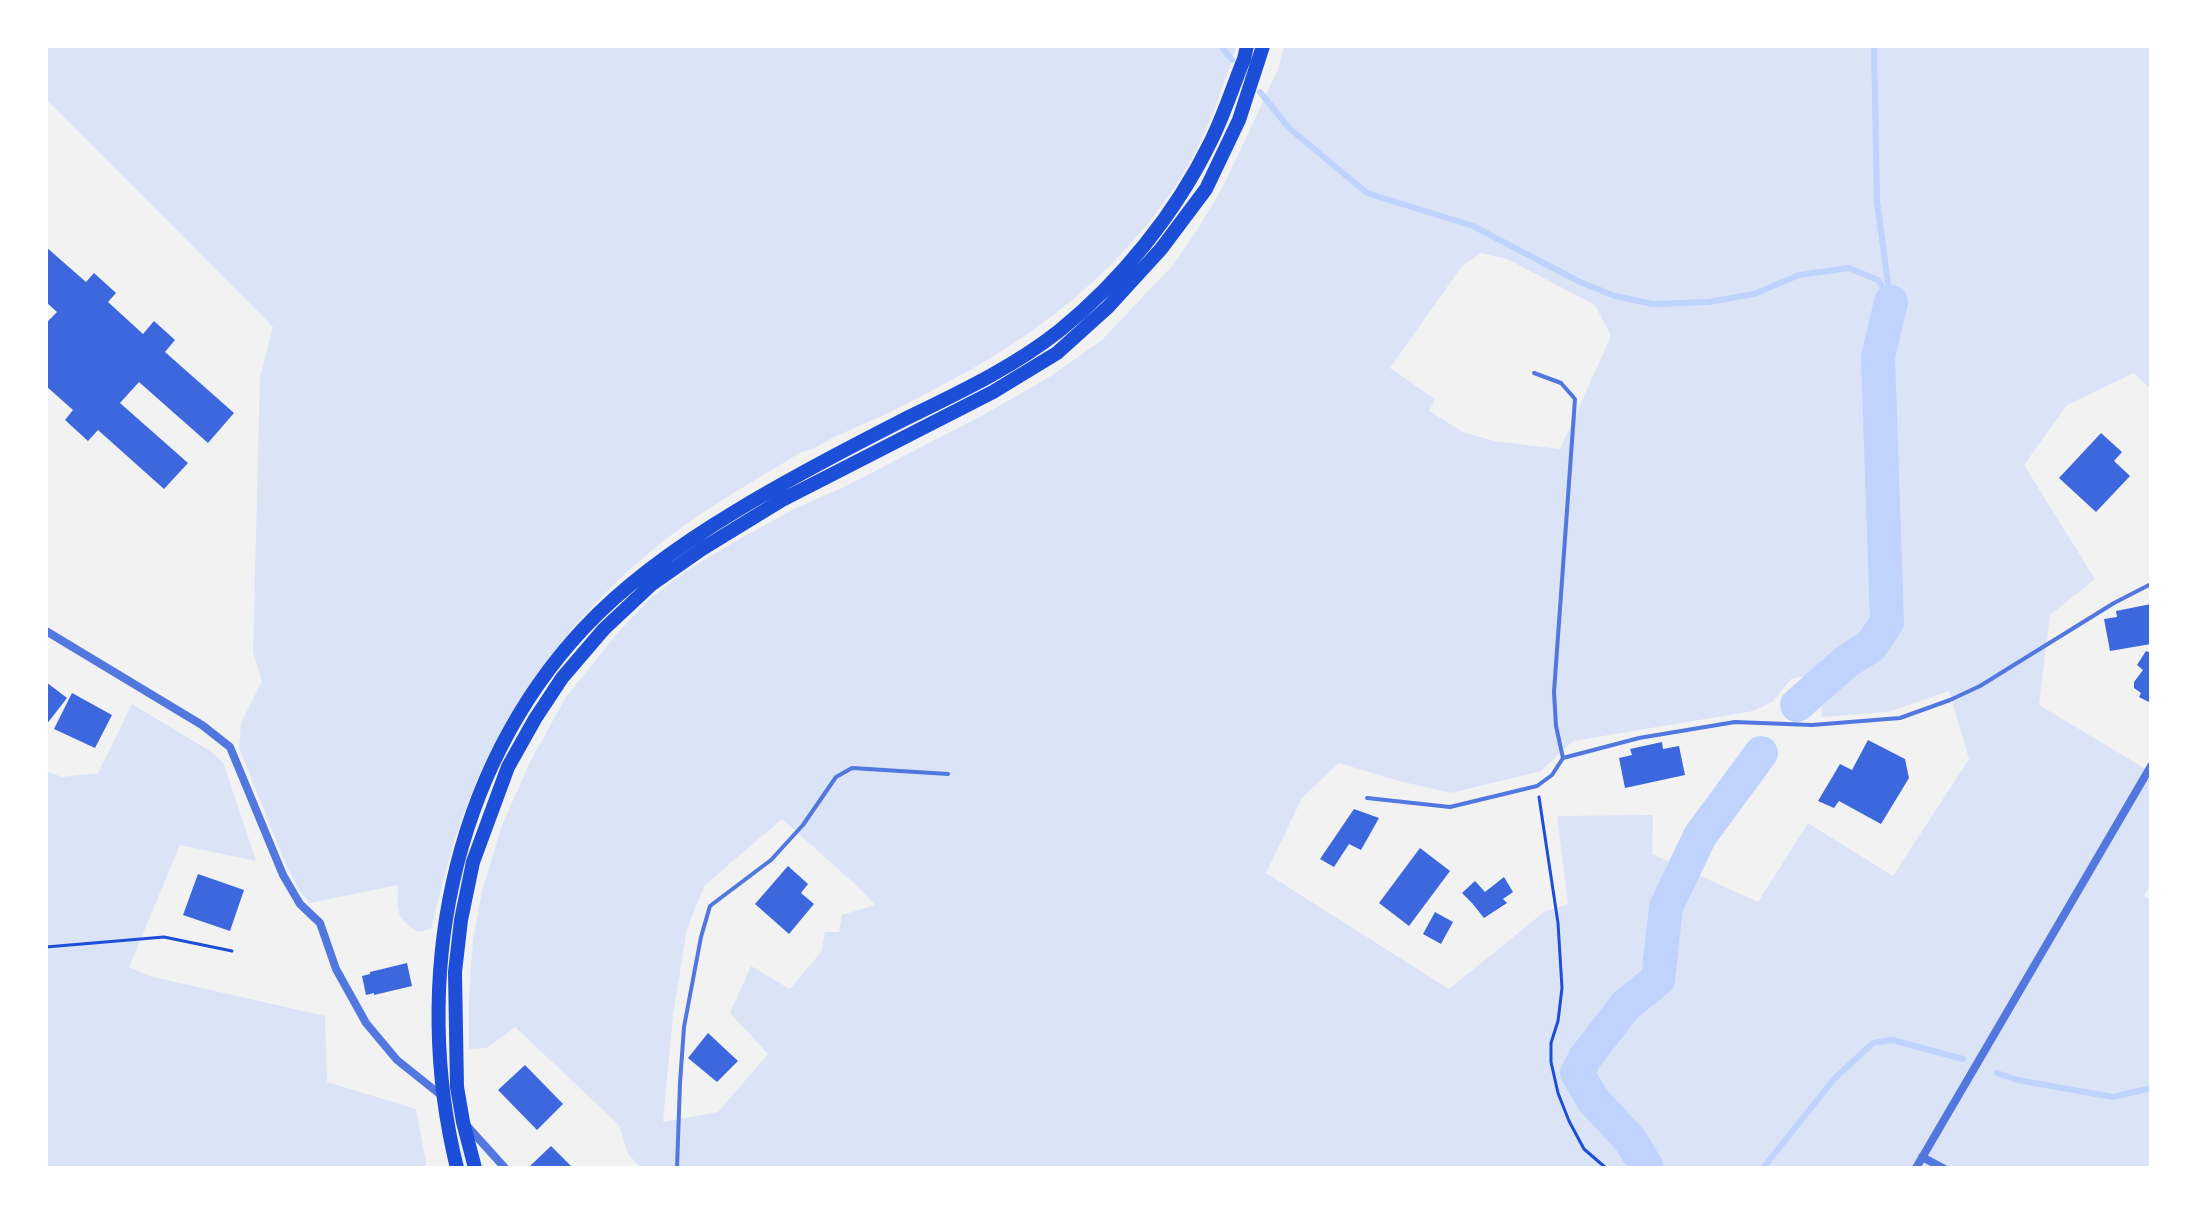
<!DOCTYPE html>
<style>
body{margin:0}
#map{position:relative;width:2197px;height:1214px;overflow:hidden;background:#f2f2f2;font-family:"PT Sans Narrow",sans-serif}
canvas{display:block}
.frame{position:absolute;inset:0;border:48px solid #fff;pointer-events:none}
</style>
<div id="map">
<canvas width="2197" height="1214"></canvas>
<div class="frame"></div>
</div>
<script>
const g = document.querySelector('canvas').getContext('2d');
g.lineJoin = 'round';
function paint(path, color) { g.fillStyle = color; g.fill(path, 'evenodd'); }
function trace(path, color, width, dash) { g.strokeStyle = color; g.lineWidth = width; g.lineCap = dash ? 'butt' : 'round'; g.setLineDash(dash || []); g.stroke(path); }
const green = new Path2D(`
 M46,46h1191c-9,25 -17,50 -27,74 -44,108 -140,194 -240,250 -28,15 -57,31 -86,45 -24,11 -49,20 -71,34l-12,3c-41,26 -84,49 -123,78 -100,75 -177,175 -218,294 -12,34 -20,70 -29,105l-13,3c-23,-14 -21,-22 -20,-47l-88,18 -12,-14 -15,-31 -44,-110 2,-25 21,-42 -9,-29 7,-275 13,-50 -227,-228z
 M1284,46h867v344l-17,-17 -67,32 -43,60 71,114 -45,36 -11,90 112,67v111l-7,13 7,4v268h-1510l-13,-14 -9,-29 -104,-98 -28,21 -18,1v-53l4,-57 9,-48 20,-66 28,-63 36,-65 54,-67 32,-33 37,-28 33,-20 70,-39 54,-24 139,-72 66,-38 51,-36 71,-75 24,-35 24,-40 18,-37 39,-84zM1481,253l26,6 88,46 16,31 -51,113 -66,-8 -31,-9 -34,-21 6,-12 -45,-31 72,-102zM1814,674l9,21 -2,22 67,-5 61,-21 20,68 -76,117 -85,-53 -50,79 -106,-48 1,-39 -96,1 11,88 -24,8 -95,77 -183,-116 36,-75 37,-35 60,18 52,12 90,-22 32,-30 180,-30 19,-9 19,-23zM782,819l75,67 18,19 -33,10 -3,17h-14l-4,20 -31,37 -39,-23 -21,47 38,41 -50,58 -55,10 10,-106 14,-88 18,-43z
 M132,704l78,47 13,11 33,99 -76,-16 -51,122 20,9 176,40 2,66 89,27 11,59h-381v-397l16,6 36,-4z`);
const stream = new Path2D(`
 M1221,46l11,14
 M1874,46l3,155 13,98
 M1260,92l29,36 78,65 106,33 107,56 35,14 38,8 56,-2 45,-8 45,-19 50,-7 29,12 13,22
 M1997,1073l20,7 96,17 38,-9
 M1763,1168l71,-89 39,-36 19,-3 71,19`);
const river = new Path2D(`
 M1797,705l50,-44 24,-15 16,-24 -9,-265 13,-55
 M1647,1168l-16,-27 -38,-41 -16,-27 8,-15 40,-52 33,-27 8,-72 34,-71 61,-83`);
const building = new Path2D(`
 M46,247l40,35 8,-9 22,20 -8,9 35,32 11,-13 21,19 -10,12 69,61 -26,30 -69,-61 -19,21 68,60 -24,26 -66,-59 -10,11 -23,-21 8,-10 -27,-24v-63l11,-11 -11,-10z
 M2101,433l21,19 -8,9 16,15 -34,36 -37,-34z
 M2151,604v40l-41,7 -6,-32 13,-2 -1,-6z
 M2146,651l5,2v50l-12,-6 2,-4 -7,-5v-6l9,-12 -6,-5z
 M46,682l21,16 -21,27z
 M72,693l40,22 -17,33 -41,-19z
 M1868,740l37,19 4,19 -28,46 -42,-23 -5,7 -16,-7 22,-37 12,6z
 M1662,742l1,7 16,-3 6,29 -60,13 -6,-30 13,-3 -2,-6z
 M1354,809l25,9 -18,32 -12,-6 -15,23 -14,-8z
 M1420,848l30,23 -41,55 -30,-23z
 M788,866l20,18 -7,9 13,11 -25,30 -34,-30z
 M198,874l46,16 -14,41 -47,-16z
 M1504,877l9,15 -10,7 4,4 -23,15 -12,-15 -10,-10 13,-12 10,11z
 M1435,912l18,10 -12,22 -18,-10z
 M407,963l5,23 -38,9v-2l-8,2 -4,-19 8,-2v-2z
 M708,1033l30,28 -21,21 -29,-24z
 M525,1065l38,39 -26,26 -39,-40z
 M551,1146l22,22h-41l-2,-2z`);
const path = new Path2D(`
 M1539,797l19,126 4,65 -4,33 -7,22v19l7,31 11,28 15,28 22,19
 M46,947l118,-10 68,14`);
const service = new Path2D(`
 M1534,373l27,10 14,16 -21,293 2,34 7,32
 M1367,798l83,9 87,-21 15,-11 11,-17 76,-20 96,-16 77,3 88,-7 50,-18 30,-14 134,-83 37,-19
 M677,1168l3,-85 4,-56 17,-90 9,-31 61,-46 32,-35 33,-48 16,-9 96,6`);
const minor = new Path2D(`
 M46,631l156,94 28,22 53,128 17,29 20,19 16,46 30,54 31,37 45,36
 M468,1127l37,41
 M1922,1157l21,11
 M1916,1168l235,-402`);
const primary = new Path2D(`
 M457,1168c-46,-186 -7,-397 127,-540 44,-47 97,-84 152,-117 54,-33 112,-63 169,-92 53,-26 107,-51 154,-88 62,-50 117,-118 152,-190 13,-26 22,-55 33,-82l3,-13
 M475,1168l-12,-46 -6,-35 -2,-115 6,-52 12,-58 35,-95 27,-48 27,-41 42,-49 48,-45 50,-35 80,-49 211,-108 64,-39 51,-46 53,-58 45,-60 33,-69 24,-74`);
paint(green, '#dbe4f7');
trace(stream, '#bfd3fe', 6);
trace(river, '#bfd3fe', 34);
paint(building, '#3d67dc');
trace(path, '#1d4ed8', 3);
trace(service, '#5277de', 4);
trace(minor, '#5277de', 8);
trace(primary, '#1d4ed8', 14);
</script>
